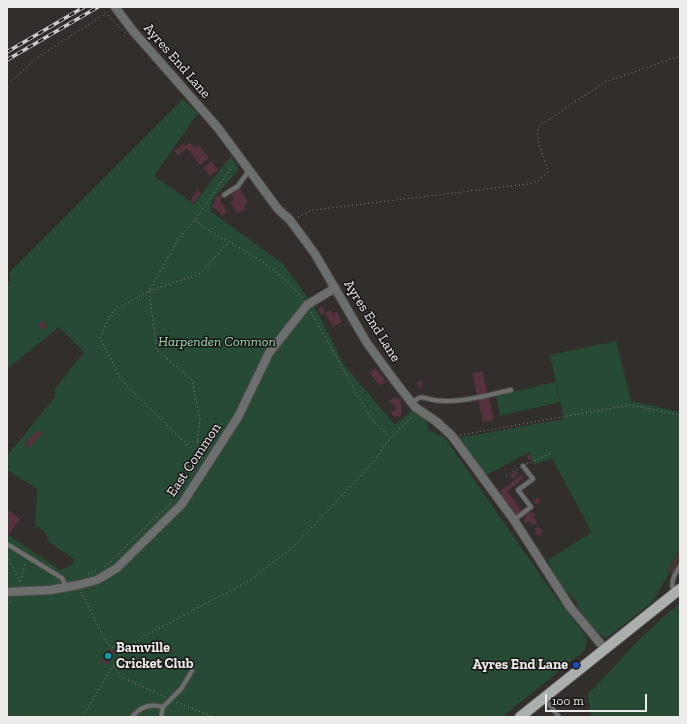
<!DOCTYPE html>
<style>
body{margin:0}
#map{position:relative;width:687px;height:724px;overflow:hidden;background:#312e2c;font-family:"Zilla Slab",serif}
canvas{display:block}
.frame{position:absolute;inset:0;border:8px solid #eeeceb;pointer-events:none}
.scale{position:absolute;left:545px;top:694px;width:102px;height:18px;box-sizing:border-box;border:2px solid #eeeceb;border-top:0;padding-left:5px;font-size:12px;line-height:14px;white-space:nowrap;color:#eeeceb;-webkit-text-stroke:3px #181616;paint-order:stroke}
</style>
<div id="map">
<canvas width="687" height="724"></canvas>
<div class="frame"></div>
<div class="scale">100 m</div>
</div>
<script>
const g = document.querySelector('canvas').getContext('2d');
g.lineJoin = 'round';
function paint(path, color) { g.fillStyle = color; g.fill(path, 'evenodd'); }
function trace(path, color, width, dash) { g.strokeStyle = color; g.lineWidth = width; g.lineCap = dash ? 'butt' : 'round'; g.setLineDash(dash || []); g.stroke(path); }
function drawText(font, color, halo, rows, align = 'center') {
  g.font = font + ' "Zilla Slab",serif'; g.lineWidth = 3; g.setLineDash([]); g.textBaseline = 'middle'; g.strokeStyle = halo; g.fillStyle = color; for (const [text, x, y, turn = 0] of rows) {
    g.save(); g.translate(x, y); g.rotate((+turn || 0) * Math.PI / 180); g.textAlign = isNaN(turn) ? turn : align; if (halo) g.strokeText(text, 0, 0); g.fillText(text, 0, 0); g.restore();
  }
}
const built = new Path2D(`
 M680,548v21l-3,4 -8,1 -2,-5z`);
const green = new Path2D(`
 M183,99l15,14 -44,63 40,28 37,-48 8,13 -27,31 -2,11 72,52 33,44 29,58 51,60 18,-15 14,11 1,9 17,8 110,158 30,39 2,6 -3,10 -82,66h-495v-183l53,36 13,-6 1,-5 -25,-17 -3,-9 -11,-8 2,-36 -30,-19v-14l48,-59v-8l29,-37 -25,-25 -52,42v-86l3,-2 -1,-8z
 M616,341l15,60 49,11v136l-13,21 2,5 -17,28 -41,33 -6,2 -9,-5 -20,-27 2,-2 -21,-21 -9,-22 44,-28 -40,-73 -18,5 -5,-12 -44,24 -27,-38 106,-19 -14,-64z
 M555,382l5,20 -60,14 -4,-20z
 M680,602v115h-89l-3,-23 53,-56z`);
const building = new Path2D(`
 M189,143l7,5 3,-3 10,13 -9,7 -13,-17 -9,8 -4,-5 9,-7 2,2z
 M211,161l7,9 -8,6 -6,-8z
 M240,188l8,15 -4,2 2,4 -9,4 -7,-11 4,-2 -3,-7z
 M197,190l4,3 -8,11 -3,-3z
 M218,194l4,4 -2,4 5,4 -1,2 3,3 -4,5 -11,-10 4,-5 -2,-1z
 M322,307l3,5 -4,3 -3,-6z
 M331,310l2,4 4,-2 5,10 -9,5 -8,-14z
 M43,321l4,5 -5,4 -4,-5z
 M375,368l11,13 -6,5 -10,-13z
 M482,371l6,23 -11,2 -5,-23z
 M422,381l1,6 -5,1 -1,-6z
 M397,397v2h4v18l-9,-1v-5h3v-7h-4l-1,-4z
 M489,397l5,23 -11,2 -5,-23z
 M38,430l4,4 -13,14 -4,-4z
 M529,454l3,5 -3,2 -2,-6z
 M516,471l2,3 -6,5 -2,-3z
 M521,475l3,3 -17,13 15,20 -5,5 -15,-20 1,-1 -3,-4z
 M538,497l3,4 -5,4 -3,-4z
 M9,511l11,8 -11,16 -2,-1 2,-4 -2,-1v-16z
 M529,512l1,2 3,-2 3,3 -3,2 4,5 -4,3 -4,-4 -3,2 -3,-3z
 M538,526l5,6 -5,4 -4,-6z
 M109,648l6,3 -8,14 -6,-3z`);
const path = new Path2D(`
 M7,82l7,-3 21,-20 71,-46 19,20
 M298,217l15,-7 215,-26 10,-3 10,-9c-3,-16 -14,-32 -9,-46l66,-44 75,-26
 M195,220l10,8c35,21 73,38 98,71
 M311,312l59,105 19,20
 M460,435l170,-30 50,10
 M197,441l11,7
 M203,458l-6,-14 3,-25 -8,-39 -35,-30 -8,-59 30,-53 16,-18 39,-56
 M202,459l-81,-79 -21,-43 13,-26 36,-20 50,-17 30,-32
 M527,464l25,-11
 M506,476l12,-7
 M7,556l14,28
 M104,567l67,-64
 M88,574l8,-3
 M21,581l4,-18
 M81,592l24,48 15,15
 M7,606l5,-6
 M113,667l11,11 41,19
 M177,702l36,15
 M82,717l38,-62 23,-18 107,-57 42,-32 81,-85 17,-25 23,-22`);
const lane = new Path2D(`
 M224,195l14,-9 12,-17
 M412,403c10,-9 10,-5 22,-3 4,1 11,1 15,1 21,0 42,-7 62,-11
 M514,520l17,-13 -13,-17 15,-11 -10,-13
 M7,544l55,34 4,9
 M674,593c-4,-11 0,-18 6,-27
 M544,698l15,19
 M132,717c8,-10 18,-14 31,-10
 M161,717l2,-10 18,-18 11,-18`);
const street = new Path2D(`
 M115,7l18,24 85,97 60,81 12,11 25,34 52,89 27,37 21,27 22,15 15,14 62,84 56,87 35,42
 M7,592l43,-2 28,-5 19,-5 20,-12 65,-64 56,-87 31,-64 38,-48 28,-17`);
const primary = new Path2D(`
 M520,717l160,-128`);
const rail = new Path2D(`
 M7,52l77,-45
 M7,60l91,-53`);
const markers = [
 [108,656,4,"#0f9aa8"],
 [576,665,4,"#1a4fb4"]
];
const streetNames = [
 ["Ayres End Lane",177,61,49],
 ["Ayres End Lane",372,321,58],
 ["East Common",194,460,-56]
];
const parkNames = [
 ["Harpenden Common",217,342]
];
const poiNames = [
 ["Bamville",116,648],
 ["Cricket Club",116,664],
 ["Ayres End Lane",568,665,"right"]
];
paint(built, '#413733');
paint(green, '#274a35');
paint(building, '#56323f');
trace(lane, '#4f4c4b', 6);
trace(street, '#4f4c4b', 10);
trace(primary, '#4f4c4b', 12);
trace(path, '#8a8886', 1, [1, 3]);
trace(lane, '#6d6f6f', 4);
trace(street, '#6d6f6f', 8);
trace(primary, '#abb0ae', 10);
trace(rail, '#cdcbca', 3.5);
trace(rail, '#181616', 2, [6]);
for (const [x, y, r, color] of markers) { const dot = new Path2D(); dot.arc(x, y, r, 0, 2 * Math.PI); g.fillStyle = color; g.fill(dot); trace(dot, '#181616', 1.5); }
drawText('14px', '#eeeceb', '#181616', streetNames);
drawText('italic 14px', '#9edcb5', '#181616', parkNames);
drawText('bold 14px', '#eeeceb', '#181616', poiNames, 'left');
</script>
